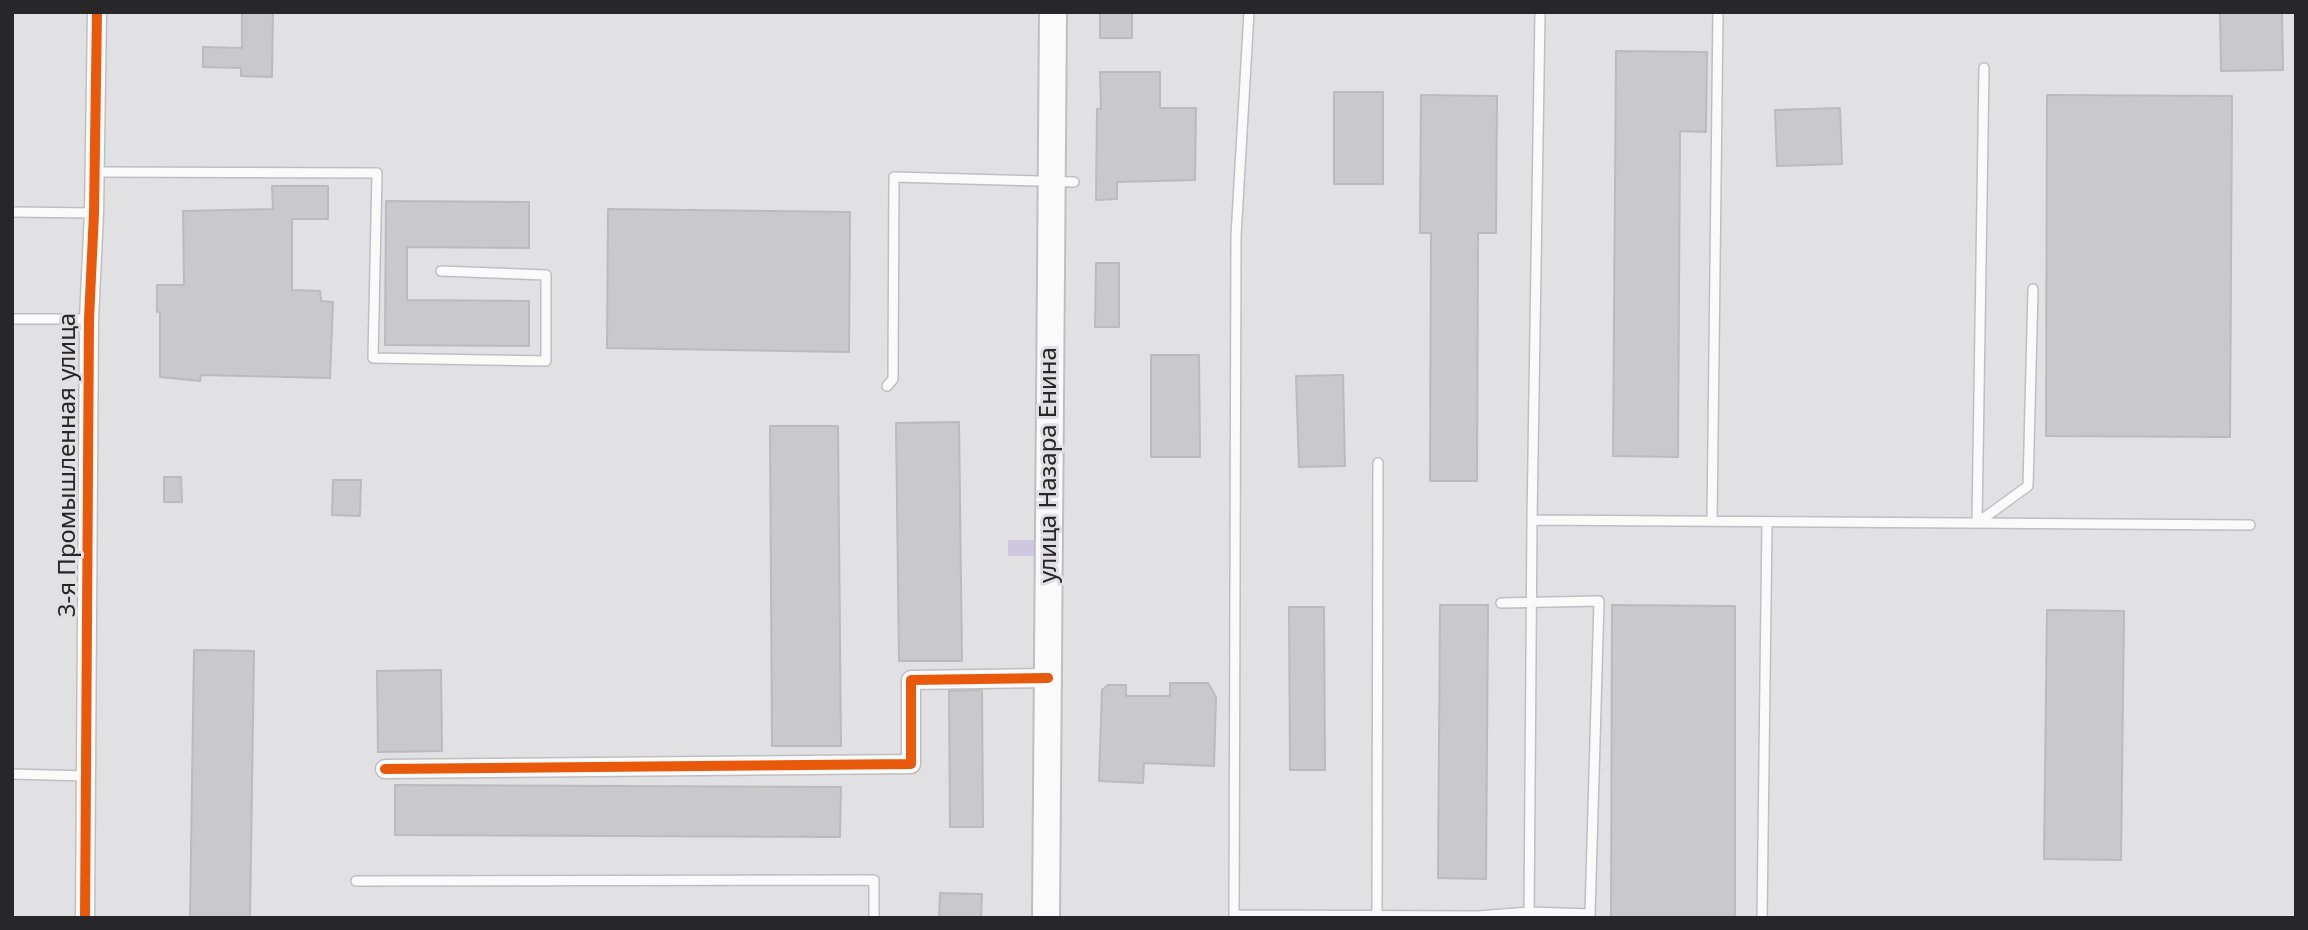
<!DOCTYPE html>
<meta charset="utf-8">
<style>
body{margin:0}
#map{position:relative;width:2308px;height:930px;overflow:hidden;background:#e1e0e2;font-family:"Noto Sans",sans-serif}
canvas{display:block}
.frame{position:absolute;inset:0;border:14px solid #272628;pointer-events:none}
</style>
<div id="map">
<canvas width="2308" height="930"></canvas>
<div class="frame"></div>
</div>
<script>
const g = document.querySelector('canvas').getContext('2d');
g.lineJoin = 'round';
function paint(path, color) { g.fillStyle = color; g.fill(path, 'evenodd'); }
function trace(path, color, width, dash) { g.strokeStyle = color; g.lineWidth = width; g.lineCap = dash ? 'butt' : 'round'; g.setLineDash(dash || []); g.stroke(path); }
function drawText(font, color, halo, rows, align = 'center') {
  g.font = font + ' "Noto Sans",sans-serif'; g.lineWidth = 6; g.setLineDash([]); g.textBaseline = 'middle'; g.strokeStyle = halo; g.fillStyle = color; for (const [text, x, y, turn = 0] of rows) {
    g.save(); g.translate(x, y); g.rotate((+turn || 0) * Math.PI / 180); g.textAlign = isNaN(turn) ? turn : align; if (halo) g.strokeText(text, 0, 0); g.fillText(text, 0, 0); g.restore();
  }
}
const green = new Path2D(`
 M1008,540h33v16h-33z`);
const building = new Path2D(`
 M242,12h31l-1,65 -31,-1v-8l-38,-1v-20l39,1z
 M1100,12h32v26h-32z
 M2220,12h62l1,58 -62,1z
 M1616,51l91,1 -1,80 -26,-1 -2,326 -65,-1z
 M1100,72h60v36h36l-1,72 -78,2v17l-21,1 1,-91h4z
 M1334,92h49v92h-49z
 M1421,95l76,1 -1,137h-18l-1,248h-47l1,-248h-11z
 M2047,95l185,1 -2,341 -184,-1z
 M1840,108l2,56 -65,2 -2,-56z
 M272,186h56v33h-36v71l28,1 1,10 12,1 -3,76 -129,-3 -1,6 -40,-4v-65h-3v-27h27l-1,-74 90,-2z
 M386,201l143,1v46l-122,-1v53l122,1v45l-144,-1z
 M608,209l242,3 -1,140 -242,-4z
 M1096,263h23v64h-24z
 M1151,355h48l1,102h-49z
 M1343,375l2,91 -46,1 -3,-91z
 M959,422l3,239h-63l-3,-238z
 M770,426h68l3,320h-69z
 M164,477h17l1,25h-18z
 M333,480h28l-1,36 -28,-1z
 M1440,605h48l-2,274 -48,-1z
 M1612,605l123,1v312h-124z
 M1289,607h35l1,163h-35z
 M2047,610l77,1 -3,249 -77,-1z
 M194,650l60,1 -4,267h-60z
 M441,670l1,81 -64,1 -1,-81z
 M1170,683h38l8,14 -2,69 -70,-3 -1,20 -44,-2 3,-91 6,-5h18v11h44z
 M982,690l1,137h-33l-1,-136z
 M395,785l446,2 -1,50 -445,-2z
 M940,893l42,1 -1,24h-42z`);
const service = new Path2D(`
 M95,172l282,1 -4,185 173,3v-86l-105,-4
 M12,212l82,1
 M12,319h77
 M887,386l6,-7 1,-202 180,5
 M1532,520l718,5
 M1712,521l6,-509
 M1977,523l7,-455
 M1977,523l51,-37 5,-197
 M12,774l75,2
 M356,881l518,-1v38
 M1234,915l244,1 51,-4 61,2 9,-313 -98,2
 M1377,916l1,-453
 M1234,918l2,-682 13,-224
 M1529,918l3,-398 8,-508
 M1762,918l5,-396`);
const minor = new Path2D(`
 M385,769l526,-5v-84l137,-2
 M85,918l4,-599 5,-106 3,-201`);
const secondary = new Path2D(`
 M1046,918l7,-906`);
const cycleway = new Path2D(`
 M385,769l526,-5v-84l137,-2
 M85,918l4,-599 5,-106 3,-201`);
const streetNames = [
 ["3-я Промышленная улица",68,465,-90],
 ["улица Назара Енина",1049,465,-90]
];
paint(green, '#cfc6e1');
paint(building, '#c9c9cb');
trace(building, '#bbbabc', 2);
trace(service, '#bfbec0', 12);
trace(minor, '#bfbec0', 21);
trace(secondary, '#bfbec0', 30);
trace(service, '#fafafb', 9);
trace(minor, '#fafafb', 18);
trace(secondary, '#fafafb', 26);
trace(cycleway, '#e8590c', 10);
drawText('24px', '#272628', '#e0dfe3', streetNames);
</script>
